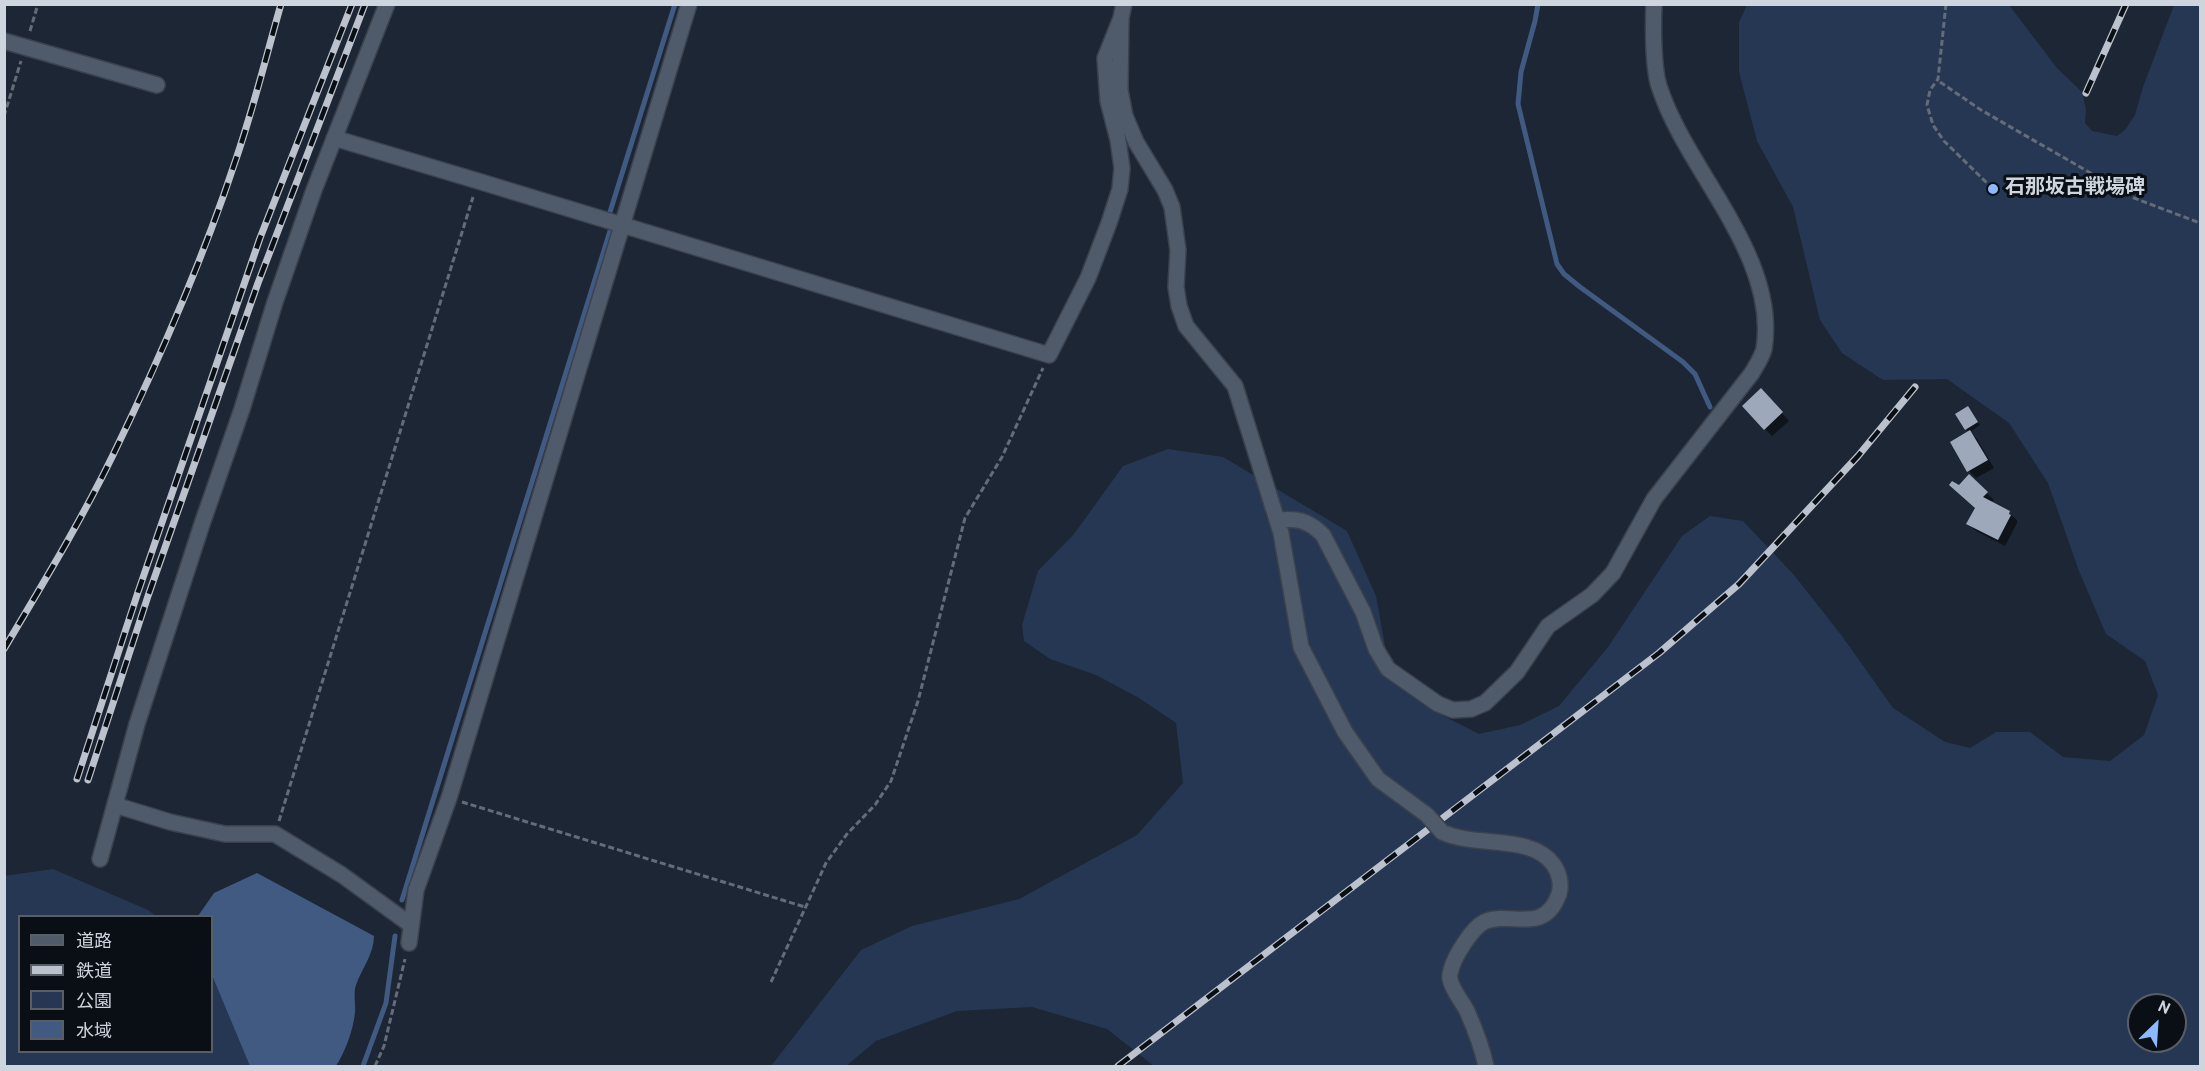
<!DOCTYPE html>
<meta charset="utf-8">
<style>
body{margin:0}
#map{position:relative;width:2205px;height:1071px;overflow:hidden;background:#1d2634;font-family:Overpass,"Noto Sans JP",sans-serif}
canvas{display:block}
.frame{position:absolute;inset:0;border:6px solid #cfd5df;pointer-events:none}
.legend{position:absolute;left:18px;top:915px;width:195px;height:138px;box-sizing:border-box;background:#0a0f15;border:2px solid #595e66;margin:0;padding:8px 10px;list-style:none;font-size:18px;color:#cfd5df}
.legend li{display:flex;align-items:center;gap:12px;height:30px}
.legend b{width:30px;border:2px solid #595e66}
.north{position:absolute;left:2127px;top:993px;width:60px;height:60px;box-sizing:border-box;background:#0a0f15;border:2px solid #595e66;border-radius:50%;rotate:25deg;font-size:16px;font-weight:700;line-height:24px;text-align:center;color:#cfd5df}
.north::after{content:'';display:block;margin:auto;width:21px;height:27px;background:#8db9fc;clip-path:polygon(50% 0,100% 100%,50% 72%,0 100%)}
</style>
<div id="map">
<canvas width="2205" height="1071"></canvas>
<div class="frame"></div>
<ul class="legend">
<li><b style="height:8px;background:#4f5a6a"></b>道路</li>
<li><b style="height:8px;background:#bcc2cd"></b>鉄道</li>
<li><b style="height:16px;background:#253752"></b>公園</li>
<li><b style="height:16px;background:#415a81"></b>水域</li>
</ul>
<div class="north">N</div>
</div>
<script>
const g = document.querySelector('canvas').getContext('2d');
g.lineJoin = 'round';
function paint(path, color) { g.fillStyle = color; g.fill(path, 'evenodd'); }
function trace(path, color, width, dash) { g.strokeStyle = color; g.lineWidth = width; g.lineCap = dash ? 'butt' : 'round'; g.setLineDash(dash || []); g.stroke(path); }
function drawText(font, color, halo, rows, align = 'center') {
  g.font = font + ' Overpass,"Noto Sans JP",sans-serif'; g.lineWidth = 6; g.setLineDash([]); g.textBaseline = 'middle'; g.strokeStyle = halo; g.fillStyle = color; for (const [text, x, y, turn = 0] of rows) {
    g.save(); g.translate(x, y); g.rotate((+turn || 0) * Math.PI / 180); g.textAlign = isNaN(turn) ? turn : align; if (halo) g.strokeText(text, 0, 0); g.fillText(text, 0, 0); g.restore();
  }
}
const green = new Path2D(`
 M1747,5h262l48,63 25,24 4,17 -1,14 7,8 25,5 8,-6 10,-15 8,-28 31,-82h26v1061h-1046l-47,-37 -75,-22 -75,4 -81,30 -30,25h-75l90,-116 51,-24 107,-27 118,-64 46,-52 -7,-60 -37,-25 -43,-23 -46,-16 -26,-18 -2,-16 16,-54 36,-37 49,-68 45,-17 55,8 124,74 29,65 14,77 44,38 45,23 41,-9 39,-19 49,-59 74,-111 28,-20 33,5 51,54 48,61 51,72 52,34 25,6 26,-16h34l33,25 47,4 34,-26 14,-40 -13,-34 -39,-27 -27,-63 -31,-88 -39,-60 -62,-44 -64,1 -41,-27 -22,-33 -27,-113 -36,-66 -18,-69v-50zM2139,1005h36v36h-36z
 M53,869l95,41 8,6h-136v136h192v-86l40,100h-247l-1,-190z`);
const water = new Path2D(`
 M257,873l117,63c0,18 -12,32 -18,49 -3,8 0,19 -1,28 -2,18 -10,39 -19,53h-86l-38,-91v-59h-14l16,-23z`);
const shadow = new Path2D(`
 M1768,398l21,23 -17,15 -7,-7z
 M1971,411l9,14 -10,7 7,7 17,29 -18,10 -7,-7v-39l-3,-3z
 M1969,476l25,24 -3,3 18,10 8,7v3l-12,23 -29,-15 -8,-7 8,-16 -17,-21z`);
const stream = new Path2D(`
 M1538,4l-3,17 -14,51 -3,32 39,160 7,10 16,13 103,75 12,12 15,33
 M610,212l65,-208
 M402,900l208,-669
 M363,1066l23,-63 9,-67`);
const building = new Path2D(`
 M1761,388l22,24 -19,18 -22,-24z
 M1968,406l10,16 -13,8 -10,-16z
 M1970,430l18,30 -21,12 -17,-30z
 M1969,474l19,18 -5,5 27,14 -1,3 2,1 -13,25 -32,-16 9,-16 -26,-23 3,-4 7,4z`);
const path = new Path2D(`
 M1946,4l-8,75 -8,11 -3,15 6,20 11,16 44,43
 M30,31l8,-27
 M1940,82l41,28 153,88 66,25
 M4,116l17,-55
 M462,802l343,105
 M279,821l194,-624
 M771,982l55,-119 21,-29 28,-29 16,-24 27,-80 47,-183 37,-61 41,-89
 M375,1066l9,-20 21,-87`);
const street = new Path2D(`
 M1124,4l-3,14 -1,72 5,26 11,26 29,48 7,17 6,43 -2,37 3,19 7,20 49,60 46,147 20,114 44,85 33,47 49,36
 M4,41l153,44
 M334,138l144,43 571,174 39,-77 21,-55 11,-34 2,-21 -4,-28 -10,-39 -3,-43 16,-40
 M1277,520c20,-2 31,0 46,15l40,77 13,37 12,20 50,35 15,6 18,-1 14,-6 32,-31 31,-46 44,-31 21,-22 41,-74 98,-126c4,-7 10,-16 12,-24 15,-94 -78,-178 -105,-263 -6,-19 -6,-60 -5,-82
 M115,805l55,17 55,12h50l67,41 69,50
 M1442,832c34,16 89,2 111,32 6,8 9,20 6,30 -15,42 -48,16 -75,28 -12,6 -30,35 -33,48 -1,3 -2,6 -1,9 2,11 12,22 17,32 8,18 15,36 19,55
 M100,859l37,-135 65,-200 40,-115 33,-107 39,-112 73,-186
 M409,943l7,-53 33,-92 240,-794`);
const rail = new Path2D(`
 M2086,93l40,-89
 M4,649c38,-64 77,-128 109,-194 46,-95 89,-193 122,-293 18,-52 31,-105 46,-158
 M77,779l61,-187 122,-354 92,-234
 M88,780l60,-184 110,-313 107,-279
 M1118,1066l541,-413 80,-69 119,-128 57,-69`);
const streetBridge = new Path2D(`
 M1427,815l15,17`);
const markers = [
 [1993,189,6,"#8db9fc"]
];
const poiNames = [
 ["石那坂古戦場碑",2005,189]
];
paint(green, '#253752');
paint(water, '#415a81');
paint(shadow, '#0007');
trace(stream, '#415a81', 5);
paint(building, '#9da9bb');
trace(street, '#3b424e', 18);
trace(path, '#656c79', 3, [6, 3]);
trace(street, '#4f5a6a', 15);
trace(rail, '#bcc2cd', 7);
trace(rail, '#0a0f15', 4.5, [14]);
trace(streetBridge, '#3b424e', 18, []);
trace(streetBridge, '#4f5a6a', 15);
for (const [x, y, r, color] of markers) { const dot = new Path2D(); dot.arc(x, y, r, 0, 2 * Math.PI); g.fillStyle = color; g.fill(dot); trace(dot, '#0a0f15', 2); }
drawText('bold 20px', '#cfd5df', '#0a0f15', poiNames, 'left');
</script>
